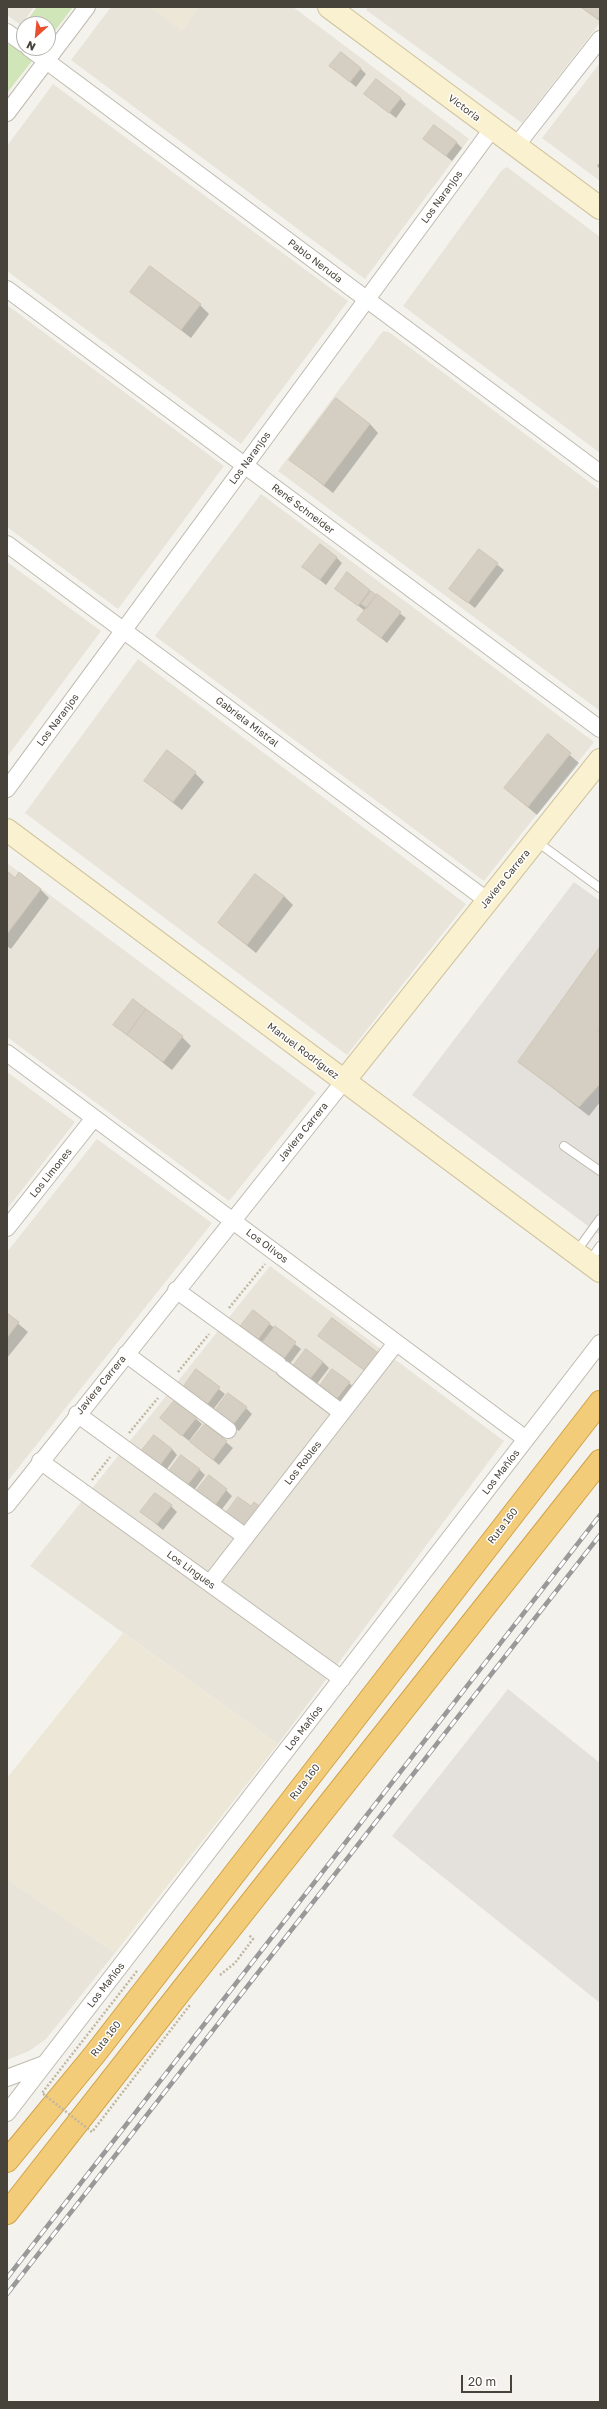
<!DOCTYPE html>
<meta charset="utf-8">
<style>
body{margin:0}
#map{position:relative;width:607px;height:2409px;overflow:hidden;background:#f4f2ec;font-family:"Golos Text",sans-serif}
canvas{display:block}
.frame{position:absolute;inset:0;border:8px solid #48433a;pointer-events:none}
.north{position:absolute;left:16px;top:16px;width:40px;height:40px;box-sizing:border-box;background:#fff;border:1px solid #b6b4b0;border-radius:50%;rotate:207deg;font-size:11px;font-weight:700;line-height:16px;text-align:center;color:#48433a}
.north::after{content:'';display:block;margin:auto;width:14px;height:18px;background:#e84f2f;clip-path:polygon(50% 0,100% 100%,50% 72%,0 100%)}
.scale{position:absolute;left:461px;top:2375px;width:51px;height:18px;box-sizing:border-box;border:2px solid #48433a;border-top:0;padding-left:5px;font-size:12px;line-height:14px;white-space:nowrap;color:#48433a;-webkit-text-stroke:3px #fff;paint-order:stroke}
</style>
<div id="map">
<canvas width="607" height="2409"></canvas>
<div class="frame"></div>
<div class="north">N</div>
<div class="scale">20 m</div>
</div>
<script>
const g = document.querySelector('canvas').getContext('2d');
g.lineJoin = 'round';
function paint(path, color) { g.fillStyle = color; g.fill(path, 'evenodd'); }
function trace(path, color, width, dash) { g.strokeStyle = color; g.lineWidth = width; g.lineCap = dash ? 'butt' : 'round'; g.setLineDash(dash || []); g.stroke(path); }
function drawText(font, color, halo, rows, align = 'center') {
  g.font = font + ' "Golos Text",sans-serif'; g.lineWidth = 3; g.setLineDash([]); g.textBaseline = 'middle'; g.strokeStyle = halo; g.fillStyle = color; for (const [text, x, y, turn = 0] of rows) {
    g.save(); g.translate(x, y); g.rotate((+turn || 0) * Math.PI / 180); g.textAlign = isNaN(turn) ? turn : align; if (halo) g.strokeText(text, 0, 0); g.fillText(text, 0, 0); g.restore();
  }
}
const residential = new Path2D(`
 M7,7h27l-13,18 -14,-10z
 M111,7h182l176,132 -104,140 -294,-219z
 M368,7h232v16l-78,100 -156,-113z
 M600,63v118l-58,-43z
 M53,84l295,217 -107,143 -234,-173v-125z
 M507,167l93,70v216l-197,-147 99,-136z
 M7,305l217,161 -106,143 -111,-82z
 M383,331l6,1 211,158v221l-322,-240z
 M261,494l333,248 -110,139 -329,-245z
 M7,562l94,69 -94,126z
 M138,659l328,245 -119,151 -322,-242z
 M7,863l309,230 -87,108 -222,-164z
 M7,1072l68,50 -68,87z
 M97,1139l115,84 -205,259v-230z
 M270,1266l234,175 -226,303 -248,-178z
 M7,1879l108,74 -69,86 -17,12 -22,9z`);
const industrial = new Path2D(`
 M574,882l26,19v334l-188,-140z
 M508,1689l92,74v240l-208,-167z`);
const education = new Path2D(`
 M154,7h46l-18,24 -30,-22z
 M123,1633l155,111 -163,209 -108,-74v-101z`);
const green = new Path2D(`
 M37,7h36l-25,33v-16h-24v24h18l-35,45v-46z`);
const shadow = new Path2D(`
 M581,7h19v14z
 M331,66l29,2 6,6 -10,13z
 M366,94l34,4 6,6 -10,14z
 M425,139l31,3 6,6 -10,13z
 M600,162v7l-3,-3z
 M132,292l68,13 9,9 -18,24z
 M370,424l8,9 -45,60 -42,-33z
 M479,550l25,20 -29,38 -25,-19z
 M336,557l6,6 -16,22 -22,-18z
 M347,574l59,44 -19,25 -28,-23 6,-9 -29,-23z
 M548,736l31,27 -42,52 -32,-27z
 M195,773l9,9 -22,28 -37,-29z
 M7,873l9,6 25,11 8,8 -38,51 -4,-3z
 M284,896l9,9 -37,48 -37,-30z
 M600,949v153l-11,14 -70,-54z
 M115,1025l67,12 9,9 -19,24z
 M253,1311l48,38 -12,16 -43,-31z
 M7,1314l21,18 -21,26z
 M332,1319l43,59 -55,-42z
 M323,1362l6,6 -13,17 -16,-13z
 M196,1371l29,23 -13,17 -23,-17z
 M349,1383l6,5 -13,17 -16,-13z
 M175,1401l27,23 -13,17 -28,-23z
 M246,1408l6,6 -13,17 -18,-13z
 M205,1425l28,23 -14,17 -27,-23z
 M172,1449l5,6 -13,18 -17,-13z
 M199,1469l6,6 -13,18 -18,-13z
 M226,1490l6,6 -13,17 -18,-13z
 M171,1506l6,6 -14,18 -21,-18z`);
const building = new Path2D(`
 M581,7h19v9l-2,3z
 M341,52l20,16 -11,14 -21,-16z
 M376,79l25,19 -12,15 -25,-19z
 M434,125l23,17 -11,14 -23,-17z
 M150,266l51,38 -20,26 -51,-38z
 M336,398l34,26 -46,61 -35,-25z
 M320,544l17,13 -17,23 -18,-13z
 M479,549l19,14 -30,40 -19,-14z
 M347,572l23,18 -12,16 -23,-17z
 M371,591l5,4 -9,13 -6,-4z
 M377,594l24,18 -20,26 -24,-18z
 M548,734l23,19 -43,54 -24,-19z
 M167,750l29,22 -23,30 -29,-21z
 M7,871l8,7 4,-6 22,17 -34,45z
 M255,874l29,22 -37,49 -29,-22z
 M600,947v81l-2,3 2,2v51l-21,23 -61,-45z
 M133,999l13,10 -19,26 -14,-10z
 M146,1009l37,27 -20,26 -36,-27z
 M253,1310l17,13 -13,18 -18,-13z
 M7,1313l12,9 -12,16z
 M332,1318l49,37 -13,18 -50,-37z
 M275,1326l21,16 -13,18 -22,-16z
 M306,1349l17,13 -13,17 -17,-13z
 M196,1369l24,18 -14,19 -24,-17z
 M332,1369l18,13 -14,18 -17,-13z
 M228,1393l19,14 -15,19 -18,-14z
 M175,1400l22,17 -15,19 -22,-18z
 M205,1424l22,17 -14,19 -23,-18z
 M154,1435l18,14 -14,19 -19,-14z
 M181,1455l19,14 -15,19 -18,-14z
 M209,1475l18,14 -14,19 -19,-14z
 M155,1493l17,12 -15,19 -17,-12z
 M238,1497l13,9 3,-4 8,6 -18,23 -20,-15z`);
const path = new Path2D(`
 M229,1308l36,-44
 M178,1372l31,-38
 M129,1433l29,-35
 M92,1480l18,-23
 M220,1975l15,-12 18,-24 -4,-4`);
const lane = new Path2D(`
 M536,841l64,47
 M564,1146l36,25
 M576,1252l24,-33
 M589,1262l11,-16`);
const street = new Path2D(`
 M7,32l17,12
 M29,48l571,425
 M7,113l80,-106
 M516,146l84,-107
 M7,289l593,440
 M7,544l481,357
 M7,789l485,-660
 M7,1053l519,386
 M7,1228l87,-110
 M176,1290l102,74
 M126,1354l102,76
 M284,1369l58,44
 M77,1414l169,123
 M40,1461l302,218
 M7,1505l337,-424
 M210,1583l186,-240
 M7,2078l37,-14
 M7,2113l593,-770`);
const secondary = new Path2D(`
 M329,7l271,201
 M7,830l593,441
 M344,1081l256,-321`);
const highway = new Path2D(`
 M7,2161l88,-107 505,-652
 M7,2213c196,-252 396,-501 593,-752`);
const rail = new Path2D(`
 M7,2278l593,-763
 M7,2294l593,-759`);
const pathBridge = new Path2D(`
 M137,1971l-95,122 50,39 98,-127`);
const streetNames = [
 ["Victoria",464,108,37],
 ["Los Naranjos",442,197,-54],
 ["Pablo Neruda",315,261,37],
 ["Los Naranjos",250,458,-54],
 ["René Schneider",303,509,37],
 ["Los Naranjos",58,720,-53],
 ["Gabriela Mistral",247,722,37],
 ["Javiera Carrera",505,879,-51],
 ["Manuel Rodríguez",303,1051,37],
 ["Javiera Carrera",303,1132,-51],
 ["Los Limones",51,1173,-51],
 ["Los Olivos",267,1246,37],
 ["Javiera Carrera",101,1385,-51],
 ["Los Robles",303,1463,-52],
 ["Los Mañíos",501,1472,-52],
 ["Ruta 160",503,1526,-52],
 ["Los Lingues",191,1570,36],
 ["Los Mañíos",304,1728,-52],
 ["Ruta 160",305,1782,-52],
 ["Los Mañíos",106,1985,-52],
 ["Ruta 160",106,2039,-52]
];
paint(residential, '#e8e4da');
paint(industrial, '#e4e1dd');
paint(education, '#ece7d7');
paint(green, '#d0e5b8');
paint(shadow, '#0003');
paint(building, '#d5cec2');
trace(building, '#cfc6b6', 1);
trace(lane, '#bfbaaf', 10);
trace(street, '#bfbaaf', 18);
trace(secondary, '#d0c49f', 24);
trace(highway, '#d1a249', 24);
trace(path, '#c0b6a1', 2.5, [2, 2]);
trace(lane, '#fff', 8);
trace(street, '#fff', 16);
trace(secondary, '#faf1d0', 22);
trace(highway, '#f2cc79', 22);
trace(rail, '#999', 4.5);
trace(rail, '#fff', 3, [9]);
trace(pathBridge, '#c0b6a1', 2.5, [2, 2]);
drawText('10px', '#48433a', '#fff', streetNames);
</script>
